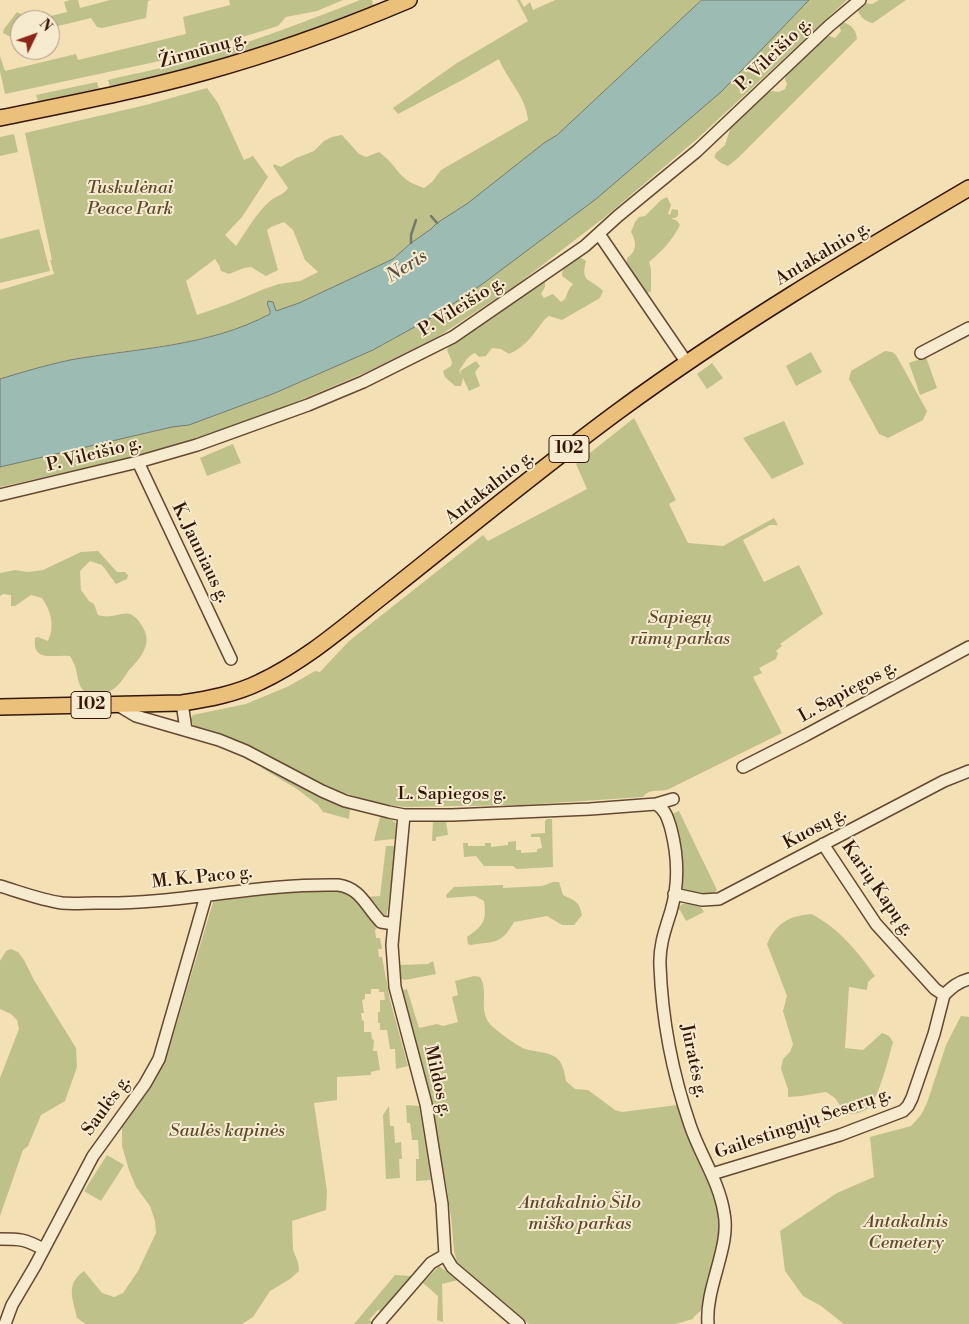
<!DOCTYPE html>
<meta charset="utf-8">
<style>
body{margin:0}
#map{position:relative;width:969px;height:1324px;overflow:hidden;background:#f3e0b5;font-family:"Libre Bodoni",serif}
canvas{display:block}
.north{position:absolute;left:10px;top:10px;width:50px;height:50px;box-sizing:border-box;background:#f7ebcf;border:1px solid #a9967e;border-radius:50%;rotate:48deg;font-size:14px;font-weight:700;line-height:20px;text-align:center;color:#341605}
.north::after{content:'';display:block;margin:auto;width:18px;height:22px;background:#8f2418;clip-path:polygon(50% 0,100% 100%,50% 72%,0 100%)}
</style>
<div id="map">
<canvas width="969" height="1324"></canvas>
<div class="north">N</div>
</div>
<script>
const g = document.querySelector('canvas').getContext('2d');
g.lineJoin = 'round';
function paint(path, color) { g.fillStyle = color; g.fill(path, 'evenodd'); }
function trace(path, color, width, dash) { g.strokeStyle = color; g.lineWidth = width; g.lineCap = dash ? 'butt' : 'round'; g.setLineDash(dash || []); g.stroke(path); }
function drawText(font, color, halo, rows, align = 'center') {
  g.font = font + ' "Libre Bodoni",serif'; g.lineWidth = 4; g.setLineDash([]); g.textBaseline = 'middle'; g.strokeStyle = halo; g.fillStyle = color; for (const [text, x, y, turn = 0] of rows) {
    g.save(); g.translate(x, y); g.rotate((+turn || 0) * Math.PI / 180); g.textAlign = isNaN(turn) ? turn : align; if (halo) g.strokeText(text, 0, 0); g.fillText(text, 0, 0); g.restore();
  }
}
const green = new Path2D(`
 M70,0h8l2,8 30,-8h41l-3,1 -2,17 -44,10 -5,-1 -6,-9 -41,10v-8h-16l33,-8 -3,-10z
 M229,0h114l-26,11 -31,6 -8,9 -104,32 -169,36 -5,-23v-15l5,15 71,-17 2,6 108,-26 -3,-17 47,-12z
 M360,0h12l1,5c-85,36 -173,62 -263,82l-2,-7c24,-6 48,-10 71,-17 62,-17 121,-39 181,-63z
 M517,0h3l4,7 6,-5 3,8 22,-10h147l-145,135 -13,8 -76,60 -31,20 -6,6 -20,14 -18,16 -94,44 -24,8 -2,-6h-5l3,5 -1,4c-62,33 -133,33 -200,46 -24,5 -47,12 -70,19v-89l54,-16 -4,-14h2l-27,-127 121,-28 61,-17 11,15 26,57 9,-4 15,21 -26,40 -17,18 11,11c10,-14 20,-33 34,-45 6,-5 14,-6 18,-13l-15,-22 1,-2 7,3 15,-9 18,-7 10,-10 8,-4 10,-2 17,19 7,3 13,-5c10,7 15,15 23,24 6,6 14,9 22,12l8,-6 9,-12 87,-50c-2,-24 -21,-40 -29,-61l-33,19 -68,36 -5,-6 64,-45 71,-42zM284,222l9,8 12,30 13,12 -18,9 -21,3 -15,5 -33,14 -34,12 -11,-34 29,-22 4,6 2,6 8,3 15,-6 7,-1 15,9 12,-6 -11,-40 4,-3z
 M809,0h38l-150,139 -92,78 -90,69 -79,52 -45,24 -129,54 -110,37 -152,34v-20l172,-40 17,-2 86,-32 98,-43 65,-36z
 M879,0h27l-33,23c-8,-1 -14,-7 -16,-15l6,-5 9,1z
 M17,12l15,8h-12v15l-9,2 -8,-4 1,-4z
 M843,22c8,3 13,7 14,17l-119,119 -10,8 -7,-3 -7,-6 2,-4 9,-8 5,-16 34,-35 8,-3 7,1 6,-3 2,-5 -2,-5 3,-8 33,-32 9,-3 5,2 6,-7 -2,-6z
 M97,82l2,7 -61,12 -2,-6z
 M14,134l4,18 -18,4v-19z
 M667,197l4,8 -3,9 2,1 2,-6 6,1v6l-3,2h-4l6,3 3,4c-8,16 -18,26 -31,37l2,7v22l-5,3 -4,-4 -1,-6 -14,-18v-8c11,-7 9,-17 4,-26l4,-10 4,-5 6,-1 16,-16z
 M39,229l11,42 -50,12v-44z
 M575,258h6l5,3c-6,23 5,17 17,30l-3,7 -38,22 -13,-4 -4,3c-11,14 -19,28 -36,35l-8,-5 -9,-1 -6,8 -7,1 -4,-4c-8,3 -11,11 -16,18l3,5 -2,-5 16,-10 4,5 -5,6 5,14 -11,5 -6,-13 -2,8h-6l-10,-9 -2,-6 8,-5 1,-4 -5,-12 5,-8 87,-60h6v5l-4,7 3,4 9,-4 8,8 4,-3 4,-10 4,-5 -11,-8 1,-9z
 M885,351l7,1 4,3 31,56 -4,9 -35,18 -9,-4 -30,-55 2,-8z
 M811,352l11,20 -26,14 -10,-20z
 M926,357l11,31 -17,7 -11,-32z
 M712,363l11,15 -16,11 -10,-15z
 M634,418l42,82 -7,4 19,39 35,3 51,-28 4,7h-8l-27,15 21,42 35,-17 24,49 -43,30 2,2 -6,5 2,2 -2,6 -17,9 3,5 -9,4 29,56 -113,56c-10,4 -18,-2 -26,8l-121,8 -117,2 -29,-4 -40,-13 -107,-53 -34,-10 -5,-7 3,-5 53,-11 43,-18 26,-15 5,1 29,-31 134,-106 5,6 99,-52 -11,-25z
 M784,421l20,43 -32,15 -29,-41z
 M233,444l8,19 -34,13 -7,-18z
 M98,551l19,21h8l3,3 -1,4 -11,5 -14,-19 -12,-4 -10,10 1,19 8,11 5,3 4,11c14,5 25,-5 34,0 4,2 8,7 10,11 11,16 0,31 -12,43 -5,6 -8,13 -14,18 -8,7 -23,11 -32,4 -7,-6 -6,-17 -9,-25 -1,-3 -3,-6 -5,-10 -16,-2 -38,7 -35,-18l3,-1 10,4c7,-15 3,-30 -6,-43l-11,-3 -16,11h-4v-11l-8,-1 -3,2v-23l15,-3 13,2 15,-2 38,-18z
 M264,765l86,43 -1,11 -26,-7 -5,-7 -21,-16 -35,-21z
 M679,811l38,79 -3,5h-14l-16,-4 -3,-5v-37l-4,-22 -5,-13z
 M380,817l10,1 6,5 -1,16 -21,2z
 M547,819h5l1,48 -36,2 -4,-3h-29l-8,-10 -12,1 -1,-14h5v3h17v-3h6v4l17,-2v-3l8,-1v9h5v3l16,-1v-3l5,-1 -2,-11h-9v-3l14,-1v-12z
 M433,821h13l2,14 -12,2v4h-4z
 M386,846h9l-7,63 -2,7 -4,1 -16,-20 14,-1z
 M553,882h6l4,13c12,6 16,6 19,20l-8,10h-12l-15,-9 -33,6c-13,23 -19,19 -43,23l-3,-1 -1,-7c16,-11 20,-16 17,-36l-9,-5 -28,2 -1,-3 8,-8 49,-2v3l39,-2z
 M331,889l16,2 19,16 11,21 -2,2 1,8h4l2,11h-4l1,8h3l8,43 18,66 -12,3 -1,-20h-5l-3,-19h-7v-7h-2v-11h2v-12h5l-1,-8h-5v-3h-8v5h-6v5l-3,1 2,13h-3l1,7 2,1v11h7l1,7 2,1 -1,11h4l3,19 -9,2v3l-34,2v23l-23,3 13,88 -1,19 -34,11 1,29 5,12 1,9 -9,8 -20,12 -17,26 -11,7h-156l-9,-6c-4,-19 -12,-34 7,-47l18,22 12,4 9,-4 15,-22 18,-38 -1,-12 -5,-15 -14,-19 -7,-17 -7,-24v-20l38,-55 9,-22 45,-150z
 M692,903l8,3 4,6 -18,9 -6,-11 -4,-2 7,-4z
 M811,914c27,13 47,38 64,62l-7,6 -1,8 -18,-3 -4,61 18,2 19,-17 7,3 4,6c-4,15 -14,56 -25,66 -5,5 -15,6 -22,6l-11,-16 -9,-6 -25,4 -13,1v-8l-7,-20 2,-10 7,-7 3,-8 -10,-33 4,-15 -20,-52c9,-21 22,-28 44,-30z
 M11,949l7,3 6,8 10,20 42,68 1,19 -12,34 -24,14 -13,31 -5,4 -23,66v-138l19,-49 -2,-9 -6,-6 -11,-5v-48l6,-10z
 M433,961l3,13 -31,6 -6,-2 -1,-13 30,-1z
 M474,976l6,1c10,15 -4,35 13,50 7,6 24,19 32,22 24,6 37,1 41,32l9,8 13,1 27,20 7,2 55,-7c13,38 43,85 42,124 0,17 -6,33 -12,49 -2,9 1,22 -4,30 -3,5 -8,6 -10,11l-18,5h-146l-72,-62 -3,-11 -3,-34 -4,-28 -19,-101 -28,-97 7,-2 12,39 18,-4 6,2 15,-4 -6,-25 6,-2 -3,-14z
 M961,1016l8,1v307h-125l-23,-18 -18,-10 -18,-25 -5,-40 57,-38 37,-16 -4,-40 41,-11 10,-11 6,-12 19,-58z
 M406,1105l13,1 12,74 -15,1v-22h3l-1,-19h-6l-2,-17h-3z
 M389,1106l1,20h4l1,17 6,-1 1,17h-3l1,19 -14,1 -3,-64z
 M107,1155l17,10 -23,36 -17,-10z
 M419,1266h2l-37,46 -6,-2 -9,10 5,3 -2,1h-18l41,-49 16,1z
 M439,1266l19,14 -16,4 1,38 -6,-2 1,-24 -15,-13z`);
const water = new Path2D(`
 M702,0h107l-88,92 -125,107 -115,86 -43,29 -65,36 -98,43 -86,32 -17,2 -172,40v-88c23,-7 46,-14 70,-19 67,-12 138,-13 200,-46 1,-5 -4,-8 -2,-13l5,1 3,9 23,-8 94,-44 18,-16 20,-14 6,-6 31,-20 76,-60 13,-8z`);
const stream = new Path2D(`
 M431,216l6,7
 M411,243v-8l5,-15`);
const minor = new Path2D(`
 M599,234l88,129
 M921,353l48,-25
 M138,462l93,197
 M0,495l138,-33 59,-17 111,-40 55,-23 90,-45 132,-91 33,-30 79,-65 132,-125 31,-26
 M182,703l4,27
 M116,704l20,12 83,24 27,11 76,40 23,10 44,11 15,3h48l138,-6 66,-5 17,-5
 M743,767l63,-32 163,-88
 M656,804c10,6 12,15 15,25 7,27 8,55 0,82 -6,19 -12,35 -11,55 2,53 13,109 30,159 10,30 29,56 34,88 7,34 -19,74 -16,111
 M404,815l-12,130 3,42 31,117 16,100 3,51 7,12 67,57
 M823,844l53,80 59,65 9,6c8,-8 14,-13 25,-16
 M0,886c20,6 41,14 62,17 11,1 23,0 34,0 81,2 161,-20 242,-18 23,3 28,22 43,37l13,2
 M674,894l28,6 17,-1 225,-118 25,-10
 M712,1174l128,-39 63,-24 5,-5 4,-8 22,-64 10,-39
 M0,1239c20,0 25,0 43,10
 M5,1324l7,-19 23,-39 58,-110 52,-72 14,-25 47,-163
 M378,1324l53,-61 14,-8`);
const major = new Path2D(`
 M0,118c68,-14 137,-27 205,-46 69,-19 138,-44 204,-72
 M0,707l182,-4c26,-4 54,-9 78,-21 47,-22 87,-58 128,-90 77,-61 153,-124 232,-182 112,-82 230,-152 349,-222`);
const shields = [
 [569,449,40],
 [91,705,40]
];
const shieldNames = [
 ["102",569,449],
 ["102",91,705]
];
const streetNames = [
 ["Žirmūnų g.",203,51,-16],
 ["P. Vileišio g.",774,55,-44],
 ["Antakalnio g.",823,254,-31],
 ["P. Vileišio g.",462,307,-32],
 ["P. Vileišio g.",94,455,-14],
 ["Antakalnio g.",490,488,-38],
 ["K. Jauniaus g.",200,553,64],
 ["L. Sapiegos g.",848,692,-29],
 ["L. Sapiegos g.",452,795],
 ["Kuosų g.",815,829,-28],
 ["M. K. Paco g.",202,878,-6],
 ["Karių Kapų g.",877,889,55],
 ["Jūratės g.",693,1061,78],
 ["Mildos g.",437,1081,77],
 ["Saulės g.",107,1106,-54],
 ["Gailestingųjų Seserų g.",803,1124,-19]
];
const parkNames = [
 ["Tuskulėnai",130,189],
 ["Peace Park",130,210],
 ["Sapiegų",680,619],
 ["rūmų parkas",680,640],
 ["Saulės kapinės",227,1132],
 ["Antakalnio Šilo",580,1204],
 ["miško parkas",580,1225],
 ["Antakalnis",906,1223],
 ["Cemetery",906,1244]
];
const waterNames = [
 ["Neris",407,267,-32]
];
paint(green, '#bfc18b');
paint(water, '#9cbcb3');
trace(water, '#727a6d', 1);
trace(stream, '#727a6d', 2.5);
trace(minor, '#644831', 14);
trace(major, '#341605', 18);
trace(minor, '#f7ebcf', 11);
trace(major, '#eac07a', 15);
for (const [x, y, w] of shields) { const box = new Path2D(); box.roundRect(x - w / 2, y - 13.5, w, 27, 4); g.fillStyle = '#f7ebcf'; g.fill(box); trace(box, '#341605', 1); }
drawText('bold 16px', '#341605', null, shieldNames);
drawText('18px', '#341605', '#f7ebcf', streetNames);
drawText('italic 18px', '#5e492d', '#f7ebcf', parkNames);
drawText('italic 19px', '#585042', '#f7ebcf', waterNames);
</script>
